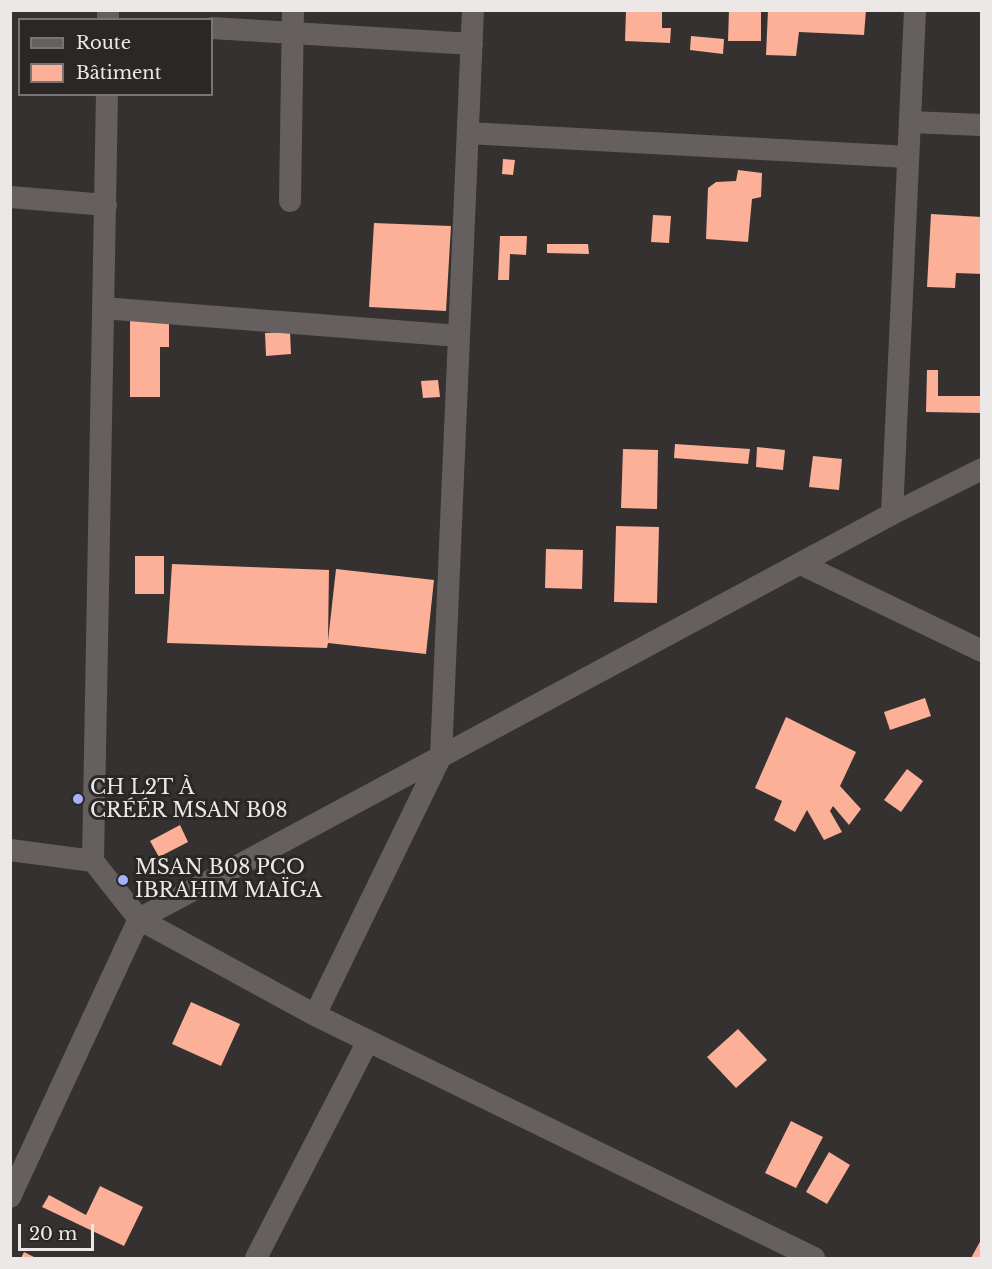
<!DOCTYPE html>
<meta charset="utf-8">
<style>
body{margin:0}
#map{position:relative;width:992px;height:1269px;overflow:hidden;background:#353130;font-family:"Libre Baskerville",serif}
canvas{display:block}
.frame{position:absolute;inset:0;border:12px solid #ebe8e7;pointer-events:none}
.legend{position:absolute;left:18px;top:18px;width:195px;height:78px;box-sizing:border-box;background:#2b2726;border:2px solid #787473;margin:0;padding:8px 10px;list-style:none;font-size:18px;color:#ebe8e7}
.legend li{display:flex;align-items:center;gap:12px;height:30px}
.legend b{width:30px;border:2px solid #787473}
.scale{position:absolute;left:18px;top:1224px;width:76px;height:27px;box-sizing:border-box;border:3px solid #ebe8e7;border-top:0;padding-left:8px;font-size:18px;line-height:21px;white-space:nowrap;color:#ebe8e7;-webkit-text-stroke:4px #2b2726;paint-order:stroke}
</style>
<div id="map">
<canvas width="992" height="1269"></canvas>
<div class="frame"></div>
<ul class="legend">
<li><b style="height:8px;background:#65605f"></b>Route</li>
<li><b style="height:16px;background:#fcb098"></b>Bâtiment</li>
</ul>
<div class="scale">20 m</div>
</div>
<script>
const g = document.querySelector('canvas').getContext('2d');
g.lineJoin = 'round';
function paint(path, color) { g.fillStyle = color; g.fill(path, 'evenodd'); }
function trace(path, color, width, dash) { g.strokeStyle = color; g.lineWidth = width; g.lineCap = dash ? 'butt' : 'round'; g.setLineDash(dash || []); g.stroke(path); }
function drawText(font, color, halo, rows, align = 'center') {
  g.font = font + ' "Libre Baskerville",serif'; g.lineWidth = 6; g.setLineDash([]); g.textBaseline = 'middle'; g.strokeStyle = halo; g.fillStyle = color; for (const [text, x, y, turn = 0] of rows) {
    g.save(); g.translate(x, y); g.rotate((+turn || 0) * Math.PI / 180); g.textAlign = isNaN(turn) ? turn : align; if (halo) g.strokeText(text, 0, 0); g.fillText(text, 0, 0); g.restore();
  }
}
const building = new Path2D(`
 M626,10h36v18h9l-1,15 -45,-2z
 M729,10h32v31h-33z
 M768,10h98l-2,25 -65,-3 -3,24 -30,-1z
 M691,36l33,3 -1,15 -33,-4z
 M503,159l12,1 -2,15 -11,-1z
 M738,170l24,3 -1,24 -9,2 -4,43 -42,-3 2,-51 8,-6 20,-1z
 M931,214l51,3v57l-26,-1 -1,15 -28,-1z
 M653,215l18,1 -2,27 -18,-1z
 M374,223l77,3 -5,85 -77,-4z
 M500,236h27l-1,19 -16,-1 -1,26h-11z
 M547,244h41l1,10 -42,-1z
 M130,321h39v26h-9v50h-30z
 M290,332l1,22 -25,2 -1,-23z
 M927,370h11v26h44v17l-56,-1z
 M438,380l2,17 -17,1 -2,-17z
 M675,444l75,5 -2,15 -74,-6z
 M757,447l28,3 -2,20 -27,-3z
 M623,449l35,1 -1,59 -36,-1z
 M813,456l29,3 -3,31 -30,-3z
 M616,526l43,1 -2,76 -43,-1z
 M546,549l37,1 -1,39 -37,-1z
 M135,556h29v38h-29z
 M172,564l157,6 -1,71 8,-72 98,11 -8,74 -98,-11 -1,5 -160,-5z
 M925,698l6,18 -41,14 -6,-18z
 M786,717l70,35 -16,34 21,23 -12,16 -16,-19 -3,5 12,21 -18,8 -17,-30 -12,22 -21,-12 8,-19 -27,-13z
 M907,769l16,12 -22,31 -17,-12z
 M180,825l8,17 -29,15 -9,-16z
 M191,1002l49,22 -19,42 -49,-22z
 M738,1029l29,31 -31,28 -29,-31z
 M791,1121l32,16 -27,51 -31,-15z
 M829,1152l21,13 -23,39 -21,-12z
 M100,1186l43,21 -19,39 -82,-39 7,-12 37,20z
 M982,1238v20h-11z
 M24,1252l12,6h-15z`);
const minor = new Path2D(`
 M108,20v-10
 M212,28l260,16
 M107,94l-14,767 46,58 176,96 499,243
 M910,122l72,3
 M468,133l440,24
 M10,197l96,8
 M290,201l3,-191
 M103,308l356,28
 M892,514l23,-504
 M801,564l181,87
 M10,850l83,11
 M315,1015l126,-259 32,-746
 M10,1197l129,-278 753,-405 90,-45
 M256,1258l112,-217`);
const markers = [
 [78,799,6,"#a5b1fc"],
 [123,880,6,"#a5b1fc"]
];
const poiNames = [
 ["CH L2T À",90,788],
 ["CRÉÉR MSAN B08",90,811],
 ["MSAN B08 PCO",135,868],
 ["IBRAHIM MAÏGA",135,891]
];
paint(building, '#fcb098');
trace(minor, '#65605f', 22);
for (const [x, y, r, color] of markers) { const dot = new Path2D(); dot.arc(x, y, r, 0, 2 * Math.PI); g.fillStyle = color; g.fill(dot); trace(dot, '#2b2726', 2); }
drawText('20px', '#ebe8e7', '#2b2726', poiNames, 'left');
</script>
